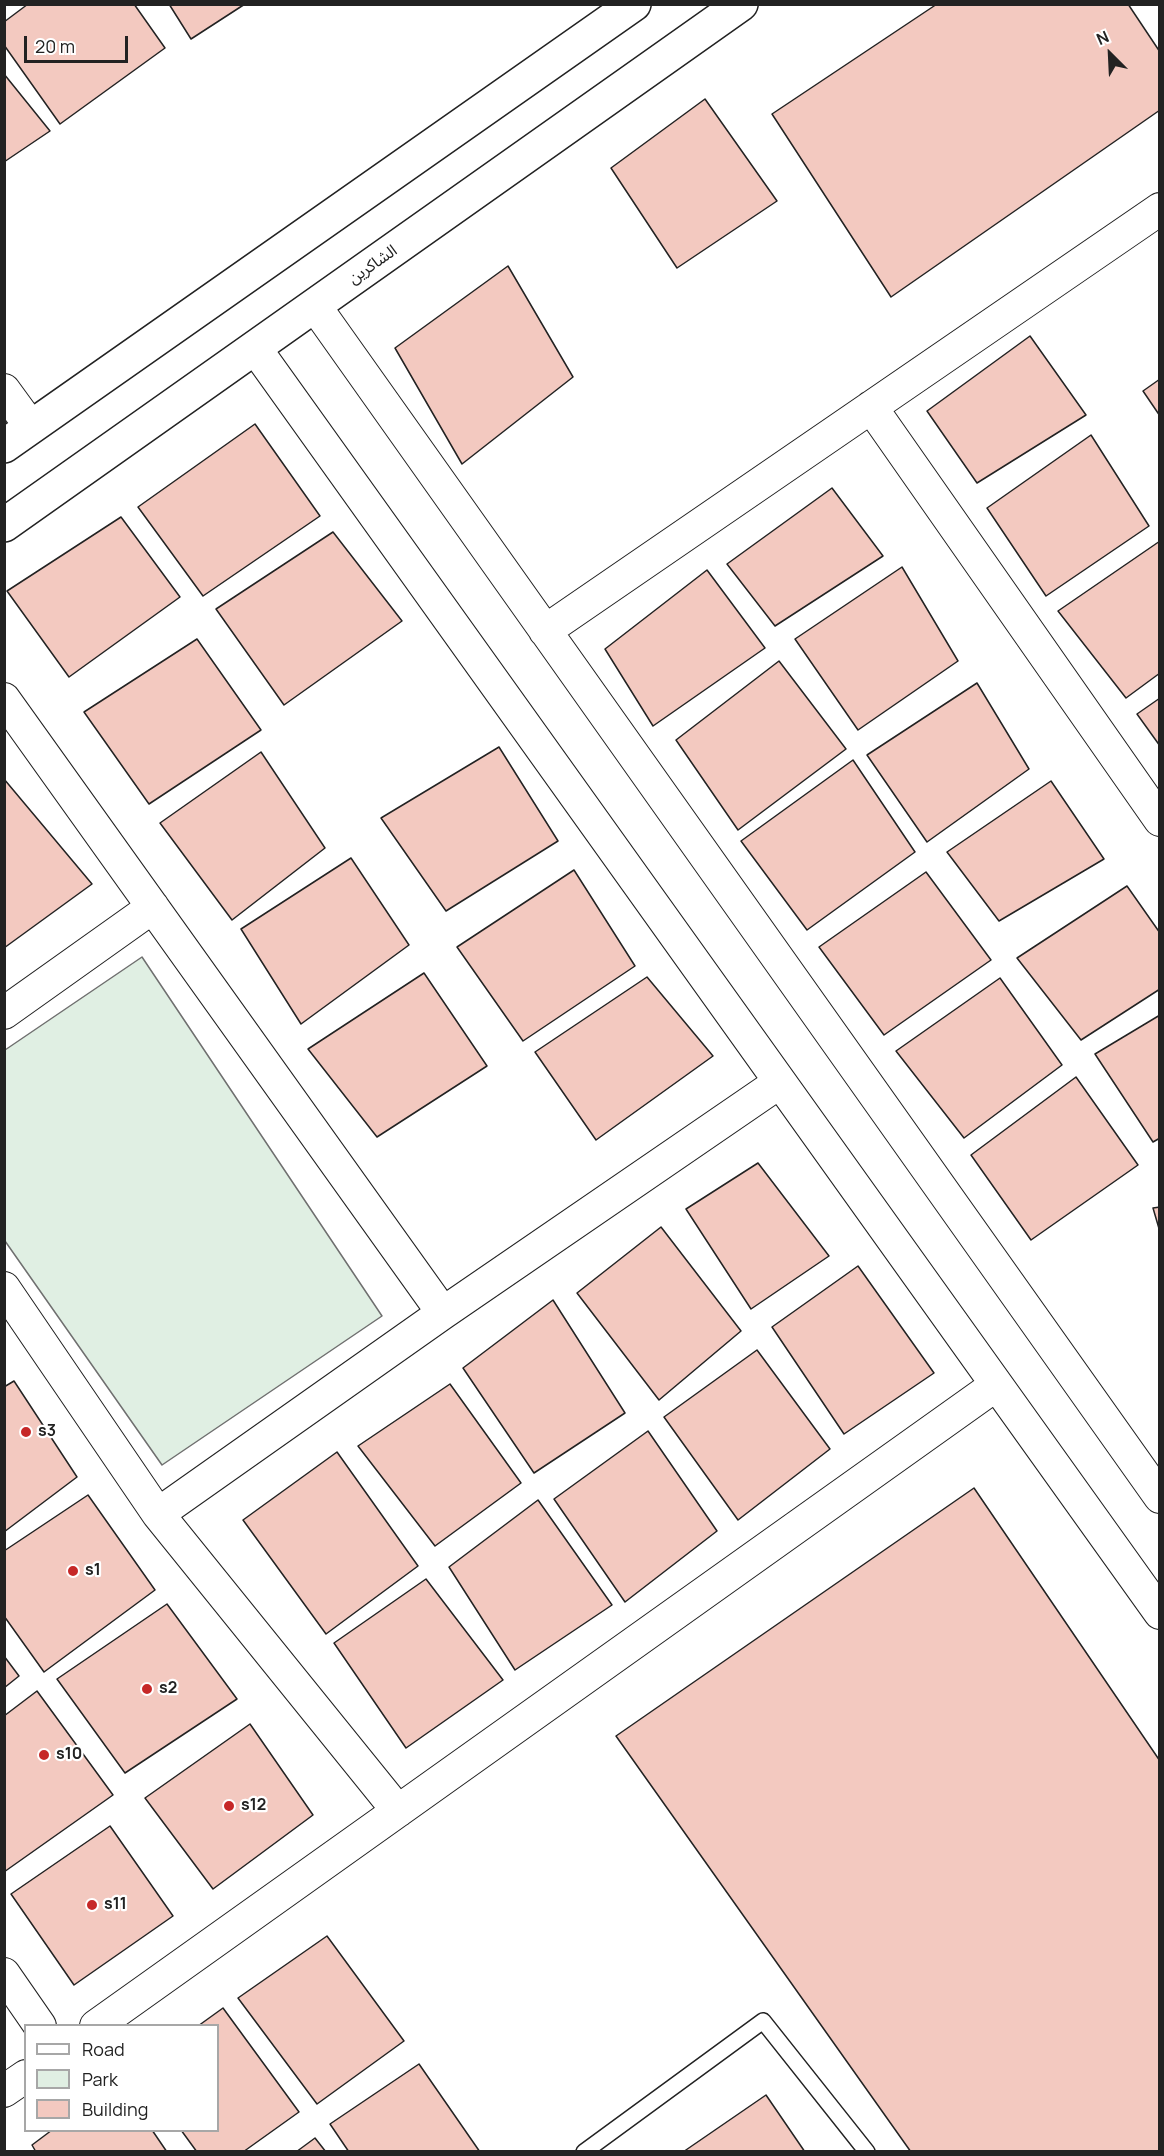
<!DOCTYPE html>
<meta charset="utf-8">
<style>
body{margin:0}
#map{position:relative;width:1164px;height:2156px;overflow:hidden;background:#fff;font-family:Manrope,sans-serif}
canvas{display:block}
.frame{position:absolute;inset:0;border:6px solid #222;pointer-events:none}
.legend{position:absolute;left:24px;top:2024px;width:195px;height:108px;box-sizing:border-box;background:#fff;border:2px solid #a7a7a7;margin:0;padding:8px 10px;list-style:none;font-size:18px;color:#222}
.legend li{display:flex;align-items:center;gap:12px;height:30px}
.legend b{width:30px;border:2px solid #a7a7a7}
.north{position:absolute;left:1080px;top:24px;width:60px;height:60px;-webkit-text-stroke:4px #fff;paint-order:stroke;rotate:336deg;font-size:16px;font-weight:700;line-height:24px;text-align:center;color:#222}
.north::after{content:'';display:block;margin:auto;width:21px;height:27px;background:#222;clip-path:polygon(50% 0,100% 100%,50% 72%,0 100%)}
.scale{position:absolute;left:24px;top:36px;width:104px;height:27px;box-sizing:border-box;border:3px solid #222;border-top:0;padding-left:8px;font-size:18px;line-height:21px;white-space:nowrap;color:#222;-webkit-text-stroke:4px #fff;paint-order:stroke}
</style>
<div id="map">
<canvas width="1164" height="2156"></canvas>
<div class="frame"></div>
<ul class="legend">
<li><b style="height:8px;background:#fff"></b>Road</li>
<li><b style="height:16px;background:#e0efe3"></b>Park</li>
<li><b style="height:16px;background:#f3c9c0"></b>Building</li>
</ul>
<div class="north">N</div>
<div class="scale">20 m</div>
</div>
<script>
const g = document.querySelector('canvas').getContext('2d');
g.lineJoin = 'round';
function paint(path, color) { g.fillStyle = color; g.fill(path, 'evenodd'); }
function trace(path, color, width, dash) { g.strokeStyle = color; g.lineWidth = width; g.lineCap = dash ? 'butt' : 'round'; g.setLineDash(dash || []); g.stroke(path); }
function drawText(font, color, halo, rows, align = 'center') {
  g.font = font + ' Manrope,"Noto Sans Arabic",sans-serif'; g.lineWidth = 4.5; g.setLineDash([]); g.textBaseline = 'middle'; g.strokeStyle = halo; g.fillStyle = color; for (const [text, x, y, turn = 0] of rows) {
    g.save(); g.translate(x, y); g.rotate((+turn || 0) * Math.PI / 180); g.textAlign = isNaN(turn) ? turn : align; if (halo) g.strokeText(text, 0, 0); g.fillText(text, 0, 0); g.restore();
  }
}
const green = new Path2D(`
 M142,957l240,359 -220,149 -157,-224v-191z`);
const building = new Path2D(`
 M28,4h106l31,44 -105,76 -56,-79v-23z
 M169,4h76l-54,35z
 M937,4h191l32,48v58l-269,187 -119,-183z
 M4,74l46,57 -46,31z
 M705,99l72,102 -100,67 -66,-100z
 M508,266l65,111 -111,87 -67,-116z
 M1030,336l56,79 -109,68 -50,-72z
 M1160,379v37l-17,-25z
 M255,424l65,92 -117,80 -65,-89z
 M1091,435l58,91 -103,70 -59,-88z
 M832,488l51,68 -108,70 -48,-62z
 M121,517l59,80 -111,80 -62,-86z
 M333,532l69,89 -118,84 -68,-96z
 M1160,541v132l-34,25 -68,-87z
 M902,567l56,94 -100,69 -63,-91z
 M707,570l58,78 -112,78 -48,-77z
 M197,639l64,91 -112,74 -65,-92z
 M779,661l67,88 -108,81 -62,-90z
 M977,683l52,86 -102,73 -60,-87z
 M1160,698v48l-23,-32z
 M499,747l59,94 -112,70 -65,-93z
 M261,752l64,96 -93,72 -72,-97z
 M853,760l62,92 -108,78 -66,-89z
 M4,779l88,105 -88,64z
 M1051,781l53,78 -105,62 -52,-69z
 M351,858l58,87 -108,79 -60,-95z
 M574,870l61,96 -112,75 -66,-94z
 M926,872l65,88 -107,75 -65,-88z
 M1127,886l33,47v56l-79,51 -64,-82z
 M424,973l63,93 -110,71 -69,-88z
 M647,977l66,79 -117,84 -61,-88z
 M1000,978l62,87 -98,73 -68,-87z
 M1160,1015v123l-7,4 -58,-88z
 M1076,1077l62,88 -107,75 -60,-85z
 M758,1163l71,93 -78,53 -65,-100z
 M1160,1207v25l-7,-24z
 M661,1227l80,104 -82,69 -82,-107z
 M858,1266l76,107 -90,61 -72,-107z
 M553,1300l72,113 -91,60 -71,-105z
 M757,1350l73,99 -92,71 -74,-103z
 M14,1381l63,96 -73,55v-145z
 M450,1384l71,99 -86,63 -77,-100z
 M648,1431l69,100 -92,71 -71,-103z
 M337,1452l81,114 -92,68 -83,-114z
 M974,1488l186,273v391h-249l-295,-416z
 M88,1495l67,95 -111,82 -40,-56v-65z
 M538,1500l74,105 -97,65 -66,-103z
 M426,1579l77,101 -97,68 -72,-105z
 M167,1604l70,95 -112,74 -68,-94z
 M4,1656l15,20 -15,12z
 M37,1691l76,104 -109,77v-156z
 M250,1724l63,91 -100,74 -68,-91z
 M110,1826l63,90 -99,69 -63,-91z
 M327,1936l77,105 -87,63 -79,-106z
 M223,2008l76,104 -56,40h-46l-16,-22h37v-104h-20z
 M419,2064l61,88h-131l-19,-28z
 M766,2095l39,57h-122z
 M52,2130h100l15,22h-131l-4,-7z
 M315,2138l11,14h-30z`);
const service = new Path2D(`
 M584,2152l179,-131 104,131`);
const minor = new Path2D(`
 M315,306l845,1191
 M255,348l905,1265
 M4,390l27,37
 M871,407l289,413
 M545,631l615,-422
 M4,699l439,614
 M4,1013l149,-106
 M4,1288l154,226 240,297
 M158,1514l285,-201 337,-231
 M4,1974l36,52
 M96,2026l900,-641
 M4,2091l22,-15`);
const tertiary = new Path2D(`
 M4,446l630,-442
 M4,525l737,-521`);
const markers = [
 [26,1432,6,"#c62828"],
 [73,1571,6,"#c62828"],
 [147,1689,6,"#c62828"],
 [44,1755,6,"#c62828"],
 [229,1806,6,"#c62828"],
 [92,1905,6,"#c62828"]
];
const streetNames = [
 ["الشاكرين",373,265,-35]
];
const poiNames = [
 ["s3",38,1432],
 ["s1",85,1571],
 ["s2",159,1689],
 ["s10",56,1755],
 ["s12",241,1806],
 ["s11",104,1905]
];
paint(green, '#e0efe3');
trace(green, '#6f6f6f', 1.5);
paint(building, '#f3c9c0');
trace(building, '#222', 1.5);
trace(service, '#222', 18);
trace(minor, '#222', 34);
trace(tertiary, '#222', 36);
trace(service, '#fff', 15);
trace(minor, '#fff', 32);
trace(tertiary, '#fff', 33);
for (const [x, y, r, color] of markers) { const dot = new Path2D(); dot.arc(x, y, r, 0, 2 * Math.PI); g.fillStyle = color; g.fill(dot); trace(dot, '#fff', 2); }
drawText('16px', '#222', '#fff', streetNames);
drawText('bold 16px', '#222', '#fff', poiNames, 'left');
</script>
